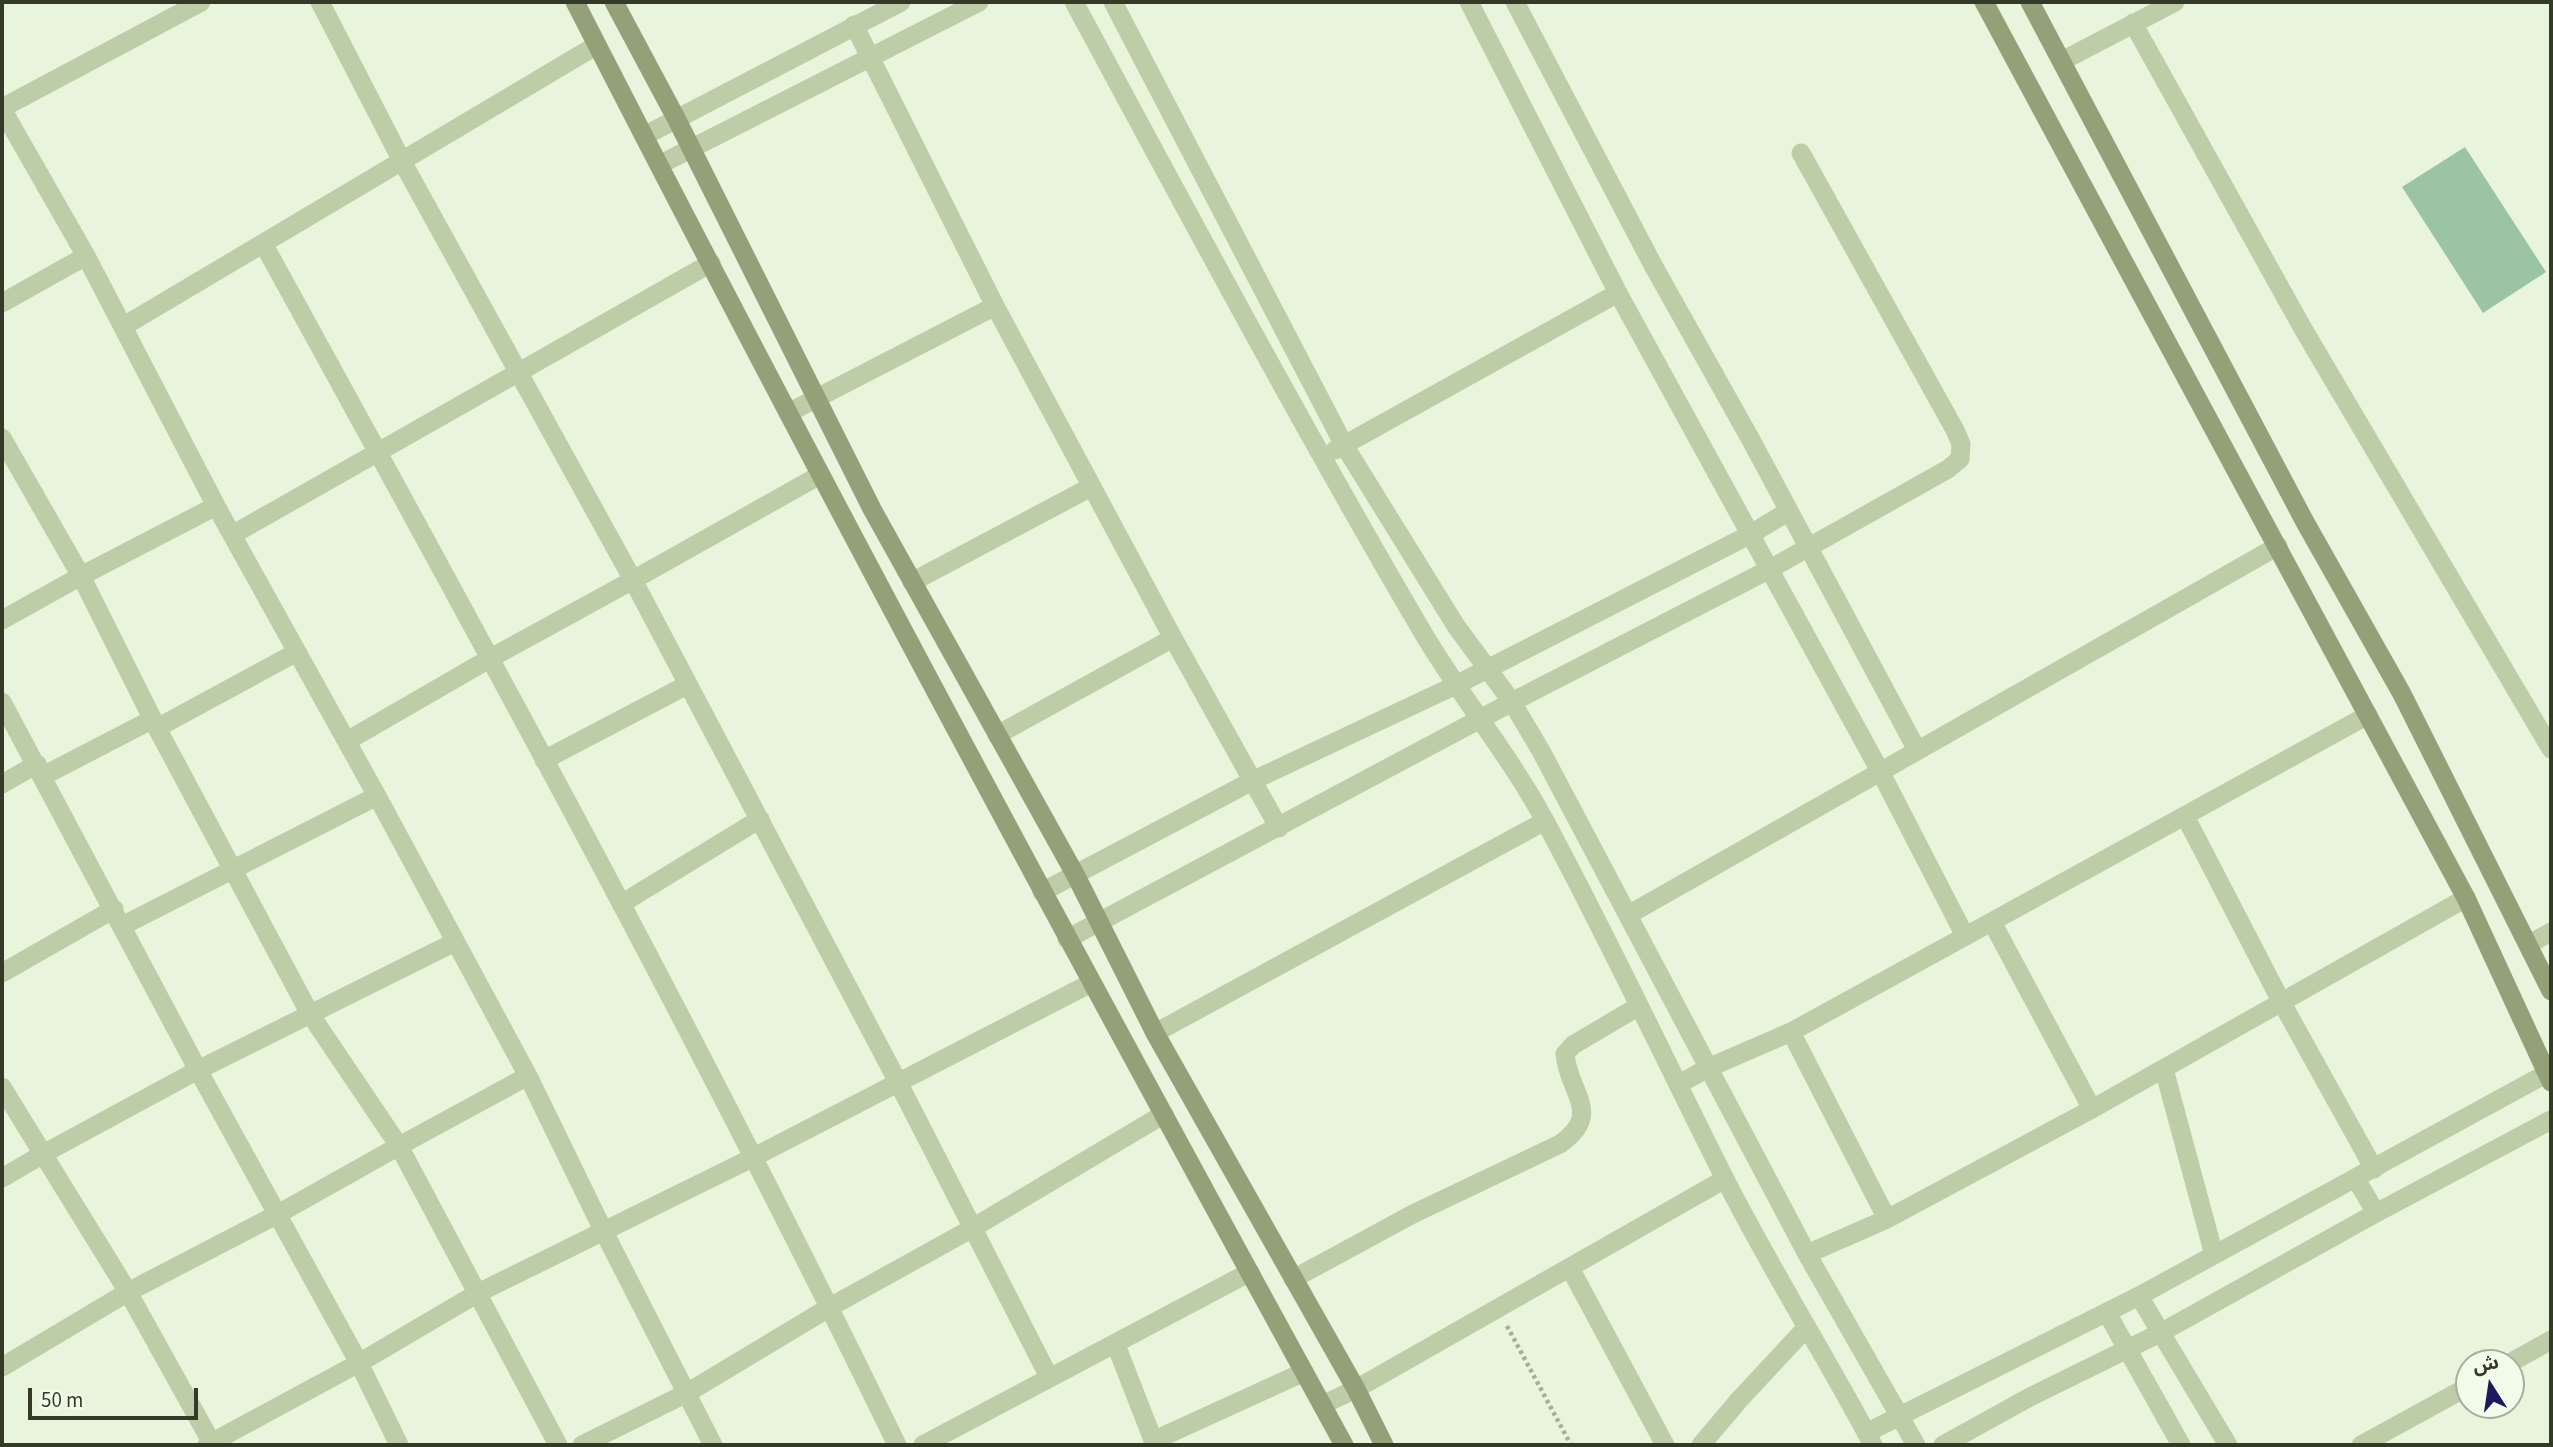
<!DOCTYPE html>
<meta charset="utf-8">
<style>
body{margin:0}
#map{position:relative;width:2553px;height:1447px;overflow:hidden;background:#e8f4dc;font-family:"Source Sans 3","Noto Sans Arabic",sans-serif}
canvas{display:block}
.frame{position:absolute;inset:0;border:4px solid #343928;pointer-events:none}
.north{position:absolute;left:2455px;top:1349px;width:70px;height:70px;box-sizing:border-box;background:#f2fbe9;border:2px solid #a6ad9c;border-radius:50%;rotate:348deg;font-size:19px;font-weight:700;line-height:28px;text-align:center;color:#343928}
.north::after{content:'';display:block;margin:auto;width:24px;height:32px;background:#1c1a5e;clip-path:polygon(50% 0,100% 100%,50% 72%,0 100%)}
.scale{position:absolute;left:28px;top:1388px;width:170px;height:32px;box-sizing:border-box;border:4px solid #343928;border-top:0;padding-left:9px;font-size:21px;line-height:24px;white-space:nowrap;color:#343928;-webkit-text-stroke:5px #f2fbe9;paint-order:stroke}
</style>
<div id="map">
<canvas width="2553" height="1447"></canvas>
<div class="frame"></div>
<div class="north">ش</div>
<div class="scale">50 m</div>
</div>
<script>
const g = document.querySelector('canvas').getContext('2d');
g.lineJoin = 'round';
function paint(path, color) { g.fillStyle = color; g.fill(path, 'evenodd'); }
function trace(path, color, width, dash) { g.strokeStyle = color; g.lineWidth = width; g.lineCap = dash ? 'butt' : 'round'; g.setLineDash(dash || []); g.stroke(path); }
const green = new Path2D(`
 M2465,147l81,125 -63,41 -81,-126z`);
const path = new Path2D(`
 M1507,1326l64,119`);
const minor = new Path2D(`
 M320,2l83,161 230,417 187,-105
 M1074,2c113,209 225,419 345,624 39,68 89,126 126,195 63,117 119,237 179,356 46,91 101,178 149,268
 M1113,2l231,443 112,181 56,76 29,49 266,503 109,191
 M1469,2l149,291 262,478 85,165
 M1515,2l139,265 97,173 166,310
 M2133,23l169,304 249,422
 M854,25l141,281 178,332 106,190
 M2062,61l113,-59
 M2,108l199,-106
 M2,109l84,147 130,250 161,290 151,280 75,154 110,215
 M644,136l257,-134
 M659,165l320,-163
 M264,245c218,396 435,793 633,1200
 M2,303l84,-47
 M124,326l473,-281
 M788,413l207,-107
 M2,438l79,138 76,152 153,286 89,132 129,-70
 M1335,450l283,-157
 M232,535l479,-272
 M912,582l179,-95
 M2,620l79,-44 135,-70
 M2,702l196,368 161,293 40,82
 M157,728l140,-76
 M997,735l176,-97
 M347,741l142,-82 144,-79 265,502 151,295
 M544,760l143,-75
 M43,776l110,-57
 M2,784l35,-20
 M2185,816l97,187 92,166
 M1042,892l212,-112 202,-95 295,-151 38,-23
 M621,904l139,-85
 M1628,915l650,-369
 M1992,922l100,187
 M122,926l255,-130
 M1067,939l445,-237 258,-133 178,-100 12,-10 1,-15 -6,-14 -154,-277
 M2529,944l22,-12
 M2,973l112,-64
 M1791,1032l96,187
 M1155,1033l390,-212
 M2164,1069l50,186
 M1679,1084l29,-16 83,-36 577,-317
 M2,1087l41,67 155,-84 257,-128
 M2,1178l41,-24 85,138 -126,75
 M2356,1179l20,34
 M1807,1254l80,-35 205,-110 374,-211
 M1570,1268l95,177
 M1293,1279l120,-65 147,-70c44,-31 8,-51 5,-90l8,-9 66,-39
 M2139,1296l89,149
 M2107,1313l74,132
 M1116,1345l39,100
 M2510,1363l41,-23
 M1322,1405l34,-16 369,-210
 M1866,1433l273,-137 412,-225
 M1153,1441l151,-69
 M207,1445l152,-82 119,-70 276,-136 337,-174
 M213,1445l-85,-153 150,-78 121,-68 159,299
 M582,1445l105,-52 143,-86 141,-78 193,-115
 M923,1445l327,-173
 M1701,1445l38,-45 68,-73
 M1943,1445l87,-48 132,-65 214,-119 175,-93
 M2361,1445l108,-59`);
const secondary = new Path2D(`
 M575,2c248,485 507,965 769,1443
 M614,2l62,116 196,391 203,365 80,159 201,356 28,56
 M1984,2l482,896 85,184
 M2030,2l275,520 97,172 149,297`);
paint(green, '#9bc4a7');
trace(path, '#a3b18b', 4.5, [3.5, 3.5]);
trace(minor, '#bdcda7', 19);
trace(secondary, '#94a178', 19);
</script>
